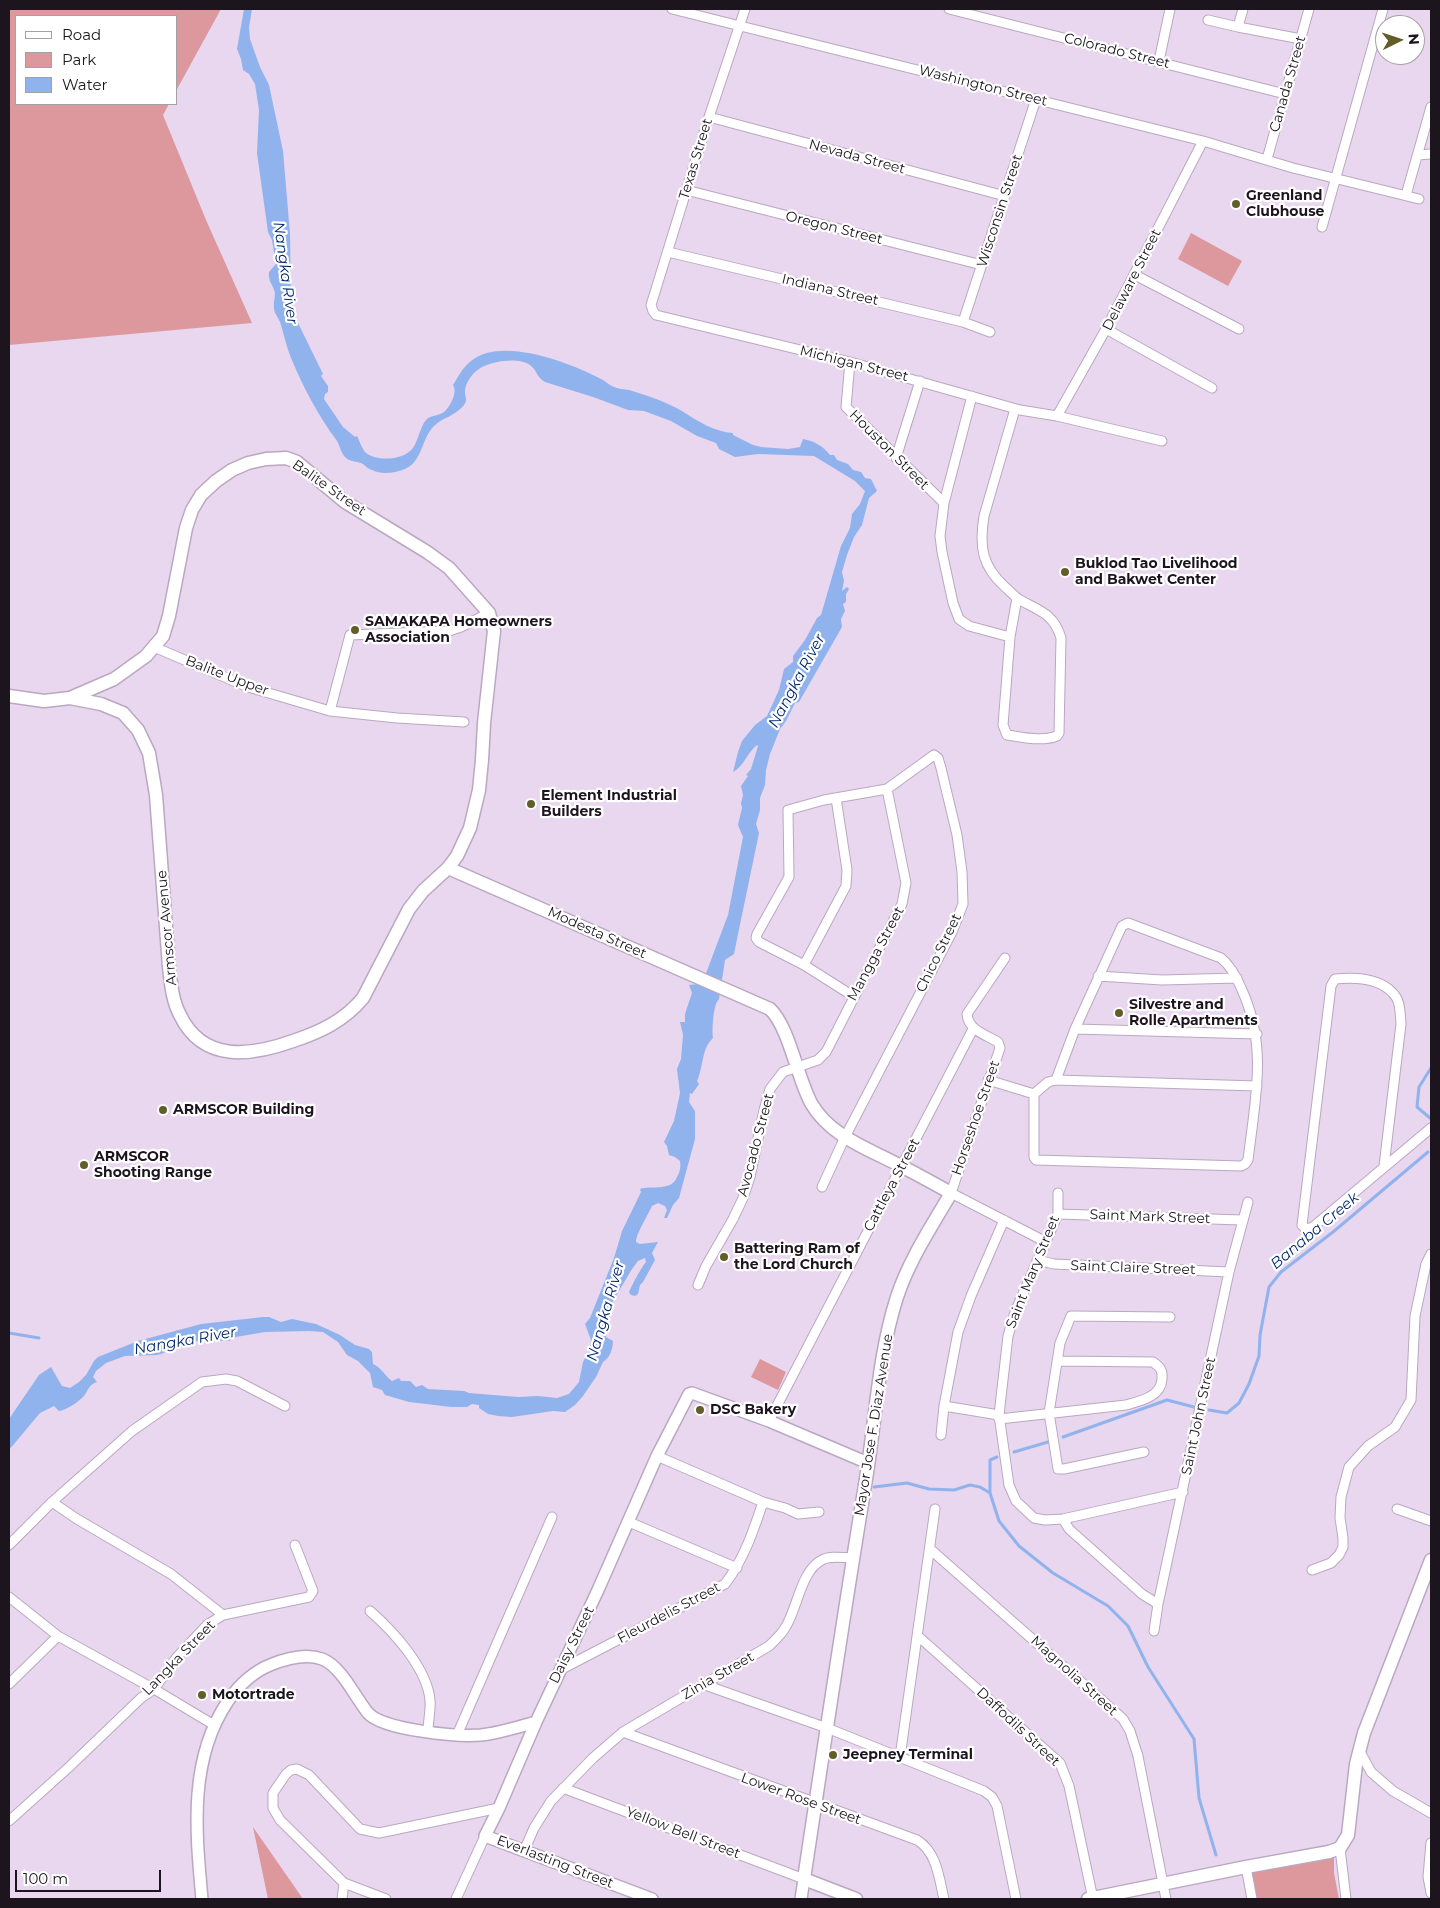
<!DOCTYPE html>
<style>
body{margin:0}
#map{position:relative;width:1440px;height:1908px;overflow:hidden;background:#e9d6ef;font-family:Montserrat,sans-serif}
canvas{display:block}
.frame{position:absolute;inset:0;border:10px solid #1c151e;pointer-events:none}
.legend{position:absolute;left:15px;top:15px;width:162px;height:90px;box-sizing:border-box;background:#fff;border:1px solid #a4a1a5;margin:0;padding:6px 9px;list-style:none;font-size:15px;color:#1c151e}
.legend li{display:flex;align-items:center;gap:10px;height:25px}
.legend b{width:25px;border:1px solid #a4a1a5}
.north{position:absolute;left:1375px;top:15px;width:50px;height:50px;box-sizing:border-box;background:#fff;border:1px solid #a4a1a5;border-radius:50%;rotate:86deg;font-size:14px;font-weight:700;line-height:20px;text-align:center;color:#1c151e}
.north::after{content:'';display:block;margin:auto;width:18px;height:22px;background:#625d29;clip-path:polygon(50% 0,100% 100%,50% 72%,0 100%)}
.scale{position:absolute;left:15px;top:1870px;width:146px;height:22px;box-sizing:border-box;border:2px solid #1c151e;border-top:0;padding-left:6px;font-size:15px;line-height:18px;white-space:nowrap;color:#1c151e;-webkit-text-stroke:4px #fff;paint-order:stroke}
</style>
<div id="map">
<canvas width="1440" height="1908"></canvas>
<div class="frame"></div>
<ul class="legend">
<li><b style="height:6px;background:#fff"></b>Road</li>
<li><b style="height:14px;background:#dc989c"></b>Park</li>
<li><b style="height:14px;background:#91b3ed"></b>Water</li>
</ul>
<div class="north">N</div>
<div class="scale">100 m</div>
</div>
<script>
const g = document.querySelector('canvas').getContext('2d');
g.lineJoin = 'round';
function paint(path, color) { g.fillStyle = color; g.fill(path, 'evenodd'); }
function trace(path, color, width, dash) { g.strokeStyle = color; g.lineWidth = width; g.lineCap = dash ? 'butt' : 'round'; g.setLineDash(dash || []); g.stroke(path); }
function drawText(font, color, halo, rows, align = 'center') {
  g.font = font + ' Montserrat,sans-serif'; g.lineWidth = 4.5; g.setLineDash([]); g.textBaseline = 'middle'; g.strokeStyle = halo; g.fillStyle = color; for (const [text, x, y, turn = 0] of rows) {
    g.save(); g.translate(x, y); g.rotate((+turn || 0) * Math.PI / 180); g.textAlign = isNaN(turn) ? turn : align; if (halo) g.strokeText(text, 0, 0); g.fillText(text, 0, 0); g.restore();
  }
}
const green = new Path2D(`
 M9,9h212l-45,82v-75h-160v88h153l-6,11 43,105 46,103 -243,22z
 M1191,233l51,28 -14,25 -50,-27z
 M760,1359l26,13 -8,18 -27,-13z
 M253,1827l50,72h-35z
 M1334,1854v19l5,26h-82l-6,-23 3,-8z`);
const water = new Path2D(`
 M244,9h8l-3,18 1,12 10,28 9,18 14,66 7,83 1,66 6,21 26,53 -2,2 7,10v6l-3,2 -1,5 19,28 12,10 2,-1c3,6 5,13 9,17 12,9 38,7 47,-5 6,-9 7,-21 13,-28 4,-5 13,-4 18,-8 6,-5 14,-20 9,-27 5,-8 10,-18 18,-24 31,-25 99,2 130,18 4,2 8,6 13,8 5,2 10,2 15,3 17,5 38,12 53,21 15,10 33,21 51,22v2l20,10 8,2 27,2 12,-2 3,-8c11,2 20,7 27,16h4l3,5 11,4 5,6 8,2 4,6 6,1 6,12 -8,7 -7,27 -8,12 -7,18 -5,17 2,9 -2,10 5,-4 2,2 -3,5v8l-3,2 2,7 -4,8 1,8 -43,75 -4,1 -9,18 -6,8 -10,25 -4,16 -1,15 -5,13v12l-4,14 3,9 -22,106 -3,15 -9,6 -6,39c-6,5 -7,31 -6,39 -12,11 -9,28 -16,43l2,3 -7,10 -2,-1 -1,9 6,9v28l-16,59 -6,7 -6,13h-3l3,-8 -2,-4 -7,-3 -6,3c-4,9 -16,28 -16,36l4,2 18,-2 -6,11 3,7 -12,22 -3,3 -2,9 -3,2 -4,-1 -2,-3c2,-5 13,-26 17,-30l-1,-4 -7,3 -6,8 -19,32 -7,22v14l7,4c0,7 -3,17 -10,21l-7,15 -13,19 -8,9 -10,7 -12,-1 -41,6 -14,-1 -10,-2 -9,-6v-3l-7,-1 -5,3h-16l-42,-5 -24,-7 -3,-5 -9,-3 -3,-14 -12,-12 -11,-6 -9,-13 -15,-10 -14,-1 -44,1 -29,5 -7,4 -23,-1 -24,3 -9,2 -5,2 -4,6 -7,2 -32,1 -19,7 -10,8 -3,6 4,5c-6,2 -8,5 -11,11 -4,7 -19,17 -27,18l-5,-5 -14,7 -31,37v-31l30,-44 12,-8 11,19 8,2 9,-6 7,-7 8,-14 4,-4 40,-16 63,-17 62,-7h6l12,5 11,-3 24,5 24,11 15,10 14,4 3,3 1,12c8,3 12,12 19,17l7,-3 2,3h9l6,6 6,-2 6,4 36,2 5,2 49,4 20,-1 19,2 12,-4 10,-12 4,-20 7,-13 1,-9 -6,-16 5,-6 24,-60 8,-27 19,-39 -1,-3c12,-4 31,3 37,-12 3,-5 4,-10 3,-16l-5,-4 -6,-2 -2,-9 -3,-4 10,-21 6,-28 -3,-24 4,-10 2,-24 -3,-13h5v-8l7,-21 -3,-8 10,-1 6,-8 23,-61 15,-78 -5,-12 4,-17 -1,-5 2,-8 -2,-9 7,-10 -2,-1 5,-6 7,-23 -1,-1c-10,8 -13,21 -24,27l5,-20 4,-11 13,-16 12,-9 12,-26 5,-21 9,-7v-6l12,-16 12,-22 4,-3 20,-69 9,-18 2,-14 8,-10 5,-13 -10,-10 -41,-25 -56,-2 -23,3 -16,-8 -3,-6 -19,-7 -26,-15 -27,-10 -16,-1 -35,-13 -48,-15c-8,-4 -8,-12 -15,-17 -11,-8 -36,-4 -48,2 -9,5 -18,16 -17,27 1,5 2,7 -1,11 -10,12 -21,12 -30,21 -13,13 -11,35 -29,43 -9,4 -24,6 -33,1 -4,-1 -6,-4 -9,-6 -6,-3 -14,-2 -18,-7 -4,-4 -5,-11 -8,-16 -19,-26 -34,-54 -46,-83 -5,-12 -7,-24 -11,-36 -2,-5 -6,-9 -6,-14 -1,-5 1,-10 1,-15 -2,-9 -7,-11 -6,-21l7,-8 -4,-24 -4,-8 -11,-79 2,-43 -4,-26 -6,-10 -6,-4 -2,-11 -4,-10z`);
const stream = new Path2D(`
 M1430,1118l-13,-11 2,-20 12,-19
 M9,1333l30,5
 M1209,1410l18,3 12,-10 10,-19 10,-28 1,-21 9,-48 12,-15 52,-40 95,-80
 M1063,1437l104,-37 27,7
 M1014,1452l34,-10
 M874,1487l33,-4 22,6 25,1 16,-5 10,2 10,6v-33l7,-3
 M990,1493l9,28 20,25 34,27 55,33 20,20 20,41 46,72 5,59 17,57`);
const minor = new Path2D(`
 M672,9l531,132 90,27 126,31
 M745,9l-36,108 -58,188 2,6 3,4 194,47 170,48 37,6 105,25
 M949,9l336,85
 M1243,9l-5,18 63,12
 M1208,20l30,7
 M1159,61l11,-52
 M709,117l296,79
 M1418,155l13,-1
 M1267,159l42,-150
 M686,190l296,75
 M1406,195l25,-88
 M1322,227l61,-218
 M668,252l295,70 27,10
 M1135,275l104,54
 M963,322l73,-223
 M1106,329l106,59
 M850,362l-4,45 98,96
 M972,396l-28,107 -4,33 2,16 11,51 6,16 10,7 41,11
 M1015,409l-31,107c-5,31 -2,50 21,71 5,4 10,10 15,13 20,11 34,14 41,38l-2,95 -2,3c-16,6 -34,1 -50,-1l-4,-10 7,-88 7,-39
 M1057,416l49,-87 97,-188
 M896,458l24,-77
 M154,647l94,40 82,24 67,7 67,4
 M330,711l20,-76 99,-4 12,-4 28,-14
 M1005,958l-38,56c1,16 19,21 31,28l2,6 -49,145 95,49
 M804,965l42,-79 1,-16 -11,-72
 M1098,976l64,4 75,-2
 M1075,1029l182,5
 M988,1080l46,14
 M1056,1080l19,-51 47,-103 6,-3 93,35c10,8 16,20 21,32 26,57 13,110 6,170l-3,4 -4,2 -205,-6 -2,-3v-63l14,-12 8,-2 201,6
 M1384,1166l17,-142c-1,-8 0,-20 -5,-27 -13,-19 -41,-20 -61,-18l-4,7 -29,239 4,4 7,-2 118,-99
 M822,1187l23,-50 107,-205 11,-28 -1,-32 -5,-37 -16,-67 -3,-10 -4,-3 -47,34 -63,11 -36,10 1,67 -32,57 -1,4 3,4 45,23 49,31
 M1058,1193v21l-43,98 -7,24 -9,79 10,70 7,16 18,17 11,2 18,-1 120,-27
 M1058,1214l184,6
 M1037,1260l17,4 175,8
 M698,1285l8,-19 27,-47 10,-21 7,-21 14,-67 6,-21 13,-17 35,-12 8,-8 76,-148 4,-21 -19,-94
 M944,1406l55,9
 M999,1419l127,-14c14,-4 35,-8 36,-26 1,-9 -2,-12 -9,-17l-96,-1
 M769,1421l204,-392
 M941,1435l3,-29 14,-74 13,-36 33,-76
 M1144,1452l-80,17h-6l-9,-56 11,-70 11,-27 99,1
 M657,1456l106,46 22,6 13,6 21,-2
 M1397,1509l34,12
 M1063,1519l6,10 73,65 16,10
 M629,1522l108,46
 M9,1545l43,-43
 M930,1549l193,170 7,12 8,25 28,143
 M1312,1570l19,-7 8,-8 4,-8v-9l-3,-20 1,-21 8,-30 19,-21 27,-19 16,-27 4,-84 11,-52 5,-10
 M9,1597l49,39 96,53 60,36
 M370,1611c23,20 57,57 60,89 1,10 -2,21 -2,31
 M223,1615l-52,-41 -94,-55 -25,-17 80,-71 70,-49 24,-3 11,2 48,25
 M1154,1631l4,-27 71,-332 19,-70
 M918,1636l142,127 9,23 24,113
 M560,1670l165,-86c19,-25 28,-52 38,-82
 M9,1684l49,-48
 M705,1685l122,43 157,63 8,6 5,9 19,93
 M623,1732l294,108c20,12 22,38 27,59
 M457,1735l95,-218
 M1359,1750l12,22 22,19 38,22
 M900,1757l35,-248
 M563,1788l241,91
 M9,1821l59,-53 73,-70 13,-9 23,-32 30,-32 16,-10 86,-18 4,-6 -18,-46
 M1431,1843l-3,34 3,16
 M1340,1848l6,51
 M524,1851l10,-23 17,-27 42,-43 30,-26 146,-86c6,-6 12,-11 16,-18 12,-18 16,-58 37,-68 8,-5 21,-2 31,-2
 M1246,1867l6,32
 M342,1899l2,-16
 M386,1899l-42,-16 -64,-63 -7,-12v-15l13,-19 5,-4 6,-1 12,6 51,54 19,4 120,-25
 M456,1899l29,-63`);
const tertiary = new Path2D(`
 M202,1899c-6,-66 -14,-139 26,-198 11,-16 23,-28 42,-36 15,-6 35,-12 52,-6 19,7 33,38 46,54 15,17 90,24 113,22 18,-2 37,-8 55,-13
 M652,1899l-167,-63 14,-28 37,-86 62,-132 59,-134 32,-62 3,-1 77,28 99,42
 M801,1899l3,-20`);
const secondary = new Path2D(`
 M9,696l35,5 26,-3 44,-19 32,-23 17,-20 6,-20 17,-88 6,-18 9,-15 15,-14 16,-11 16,-7 18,-4 20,-1 11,4 48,40 82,50 22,16 40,45 5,18 -10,92 -2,37 -3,30 -9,38 -13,28 -9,12 -25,23 -14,18 -46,89c-19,23 -43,34 -70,43 -42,15 -90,22 -113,-26 -8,-15 -9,-32 -11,-48l-13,-172 -7,-42 -11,-23 -15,-17 -22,-9 -31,-6
 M448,868l322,141c19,18 27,68 41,94 18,32 55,45 86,61 18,9 36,19 54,29 -19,33 -42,67 -54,104 -19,59 -21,121 -31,182 -22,133 -42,267 -62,400l52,20
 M1088,1899l158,-32 83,-15 11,-4 8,-13 8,-71 8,-31 67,-173`);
const markers = [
 [1236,204,5,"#625d29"],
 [1065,572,5,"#625d29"],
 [355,630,5,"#625d29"],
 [531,804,5,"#625d29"],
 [1119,1013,5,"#625d29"],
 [163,1110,5,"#625d29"],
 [84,1165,5,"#625d29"],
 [724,1257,5,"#625d29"],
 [700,1410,5,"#625d29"],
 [202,1695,5,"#625d29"],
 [833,1755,5,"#625d29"]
];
const streetNames = [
 ["Colorado Street",1117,51,14],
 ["Canada Street",1288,84,-74],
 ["Washington Street",983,86,14],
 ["Nevada Street",857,157,15],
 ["Texas Street",696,159,-73],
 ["Wisconsin Street",1000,211,-72],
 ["Oregon Street",834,228,14],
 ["Delaware Street",1132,280,-63],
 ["Indiana Street",830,290,13],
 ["Michigan Street",854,364,14],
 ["Houston Street",889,450,45],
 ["Balite Street",329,488,35],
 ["Balite Upper",227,676,21],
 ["Armscor Avenue",167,928,-95],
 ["Modesta Street",597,933,24],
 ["Chico Street",939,953,-64],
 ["Mangga Street",876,954,-62],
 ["Horseshoe Street",976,1118,-71],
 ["Avocado Street",756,1145,-75],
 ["Cattleya Street",892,1185,-62],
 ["Saint Mark Street",1150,1217,2],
 ["Saint Claire Street",1133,1268,2],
 ["Saint Mary Street",1033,1272,-68],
 ["Saint John Street",1199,1416,-78],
 ["Mayor Jose F. Diaz Avenue",874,1425,-81],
 ["Fleurdelis Street",669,1613,-28],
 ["Daisy Street",572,1645,-64],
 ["Langka Street",179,1658,-46],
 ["Zinia Street",718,1676,-30],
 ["Magnolia Street",1074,1676,42],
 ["Daffodils Street",1018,1727,43],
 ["Lower Rose Street",801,1799,20],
 ["Yellow Bell Street",683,1833,21],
 ["Everlasting Street",555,1862,21]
];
const poiNames = [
 ["Greenland",1246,196],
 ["Clubhouse",1246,212],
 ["Buklod Tao Livelihood",1075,564],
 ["and Bakwet Center",1075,580],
 ["SAMAKAPA Homeowners",365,622],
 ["Association",365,638],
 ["Element Industrial",541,796],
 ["Builders",541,812],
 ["Silvestre and",1129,1005],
 ["Rolle Apartments",1129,1021],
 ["ARMSCOR Building",173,1110],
 ["ARMSCOR",94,1157],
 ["Shooting Range",94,1173],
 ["Battering Ram of",734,1249],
 ["the Lord Church",734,1265],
 ["DSC Bakery",710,1410],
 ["Motortrade",212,1695],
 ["Jeepney Terminal",843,1755]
];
const waterNames = [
 ["Nangka River",285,273,82],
 ["Nangka River",797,681,-62],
 ["Banaba Creek",1315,1231,-40],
 ["Nangka River",606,1311,-74],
 ["Nangka River",185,1341,-10]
];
paint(green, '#dc989c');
paint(water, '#91b3ed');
trace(stream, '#91b3ed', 3);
trace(minor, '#baa8c0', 11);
trace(tertiary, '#baa8c0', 14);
trace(secondary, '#baa8c0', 15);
trace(minor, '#fff', 9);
trace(tertiary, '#fff', 11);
trace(secondary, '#fff', 12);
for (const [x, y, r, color] of markers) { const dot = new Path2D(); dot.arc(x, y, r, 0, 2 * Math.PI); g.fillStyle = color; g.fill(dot); trace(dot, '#fff', 2); }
drawText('14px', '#1c151e', '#fff', streetNames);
drawText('bold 14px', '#1c151e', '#fff', poiNames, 'left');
drawText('italic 15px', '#022a6b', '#fff', waterNames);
</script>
